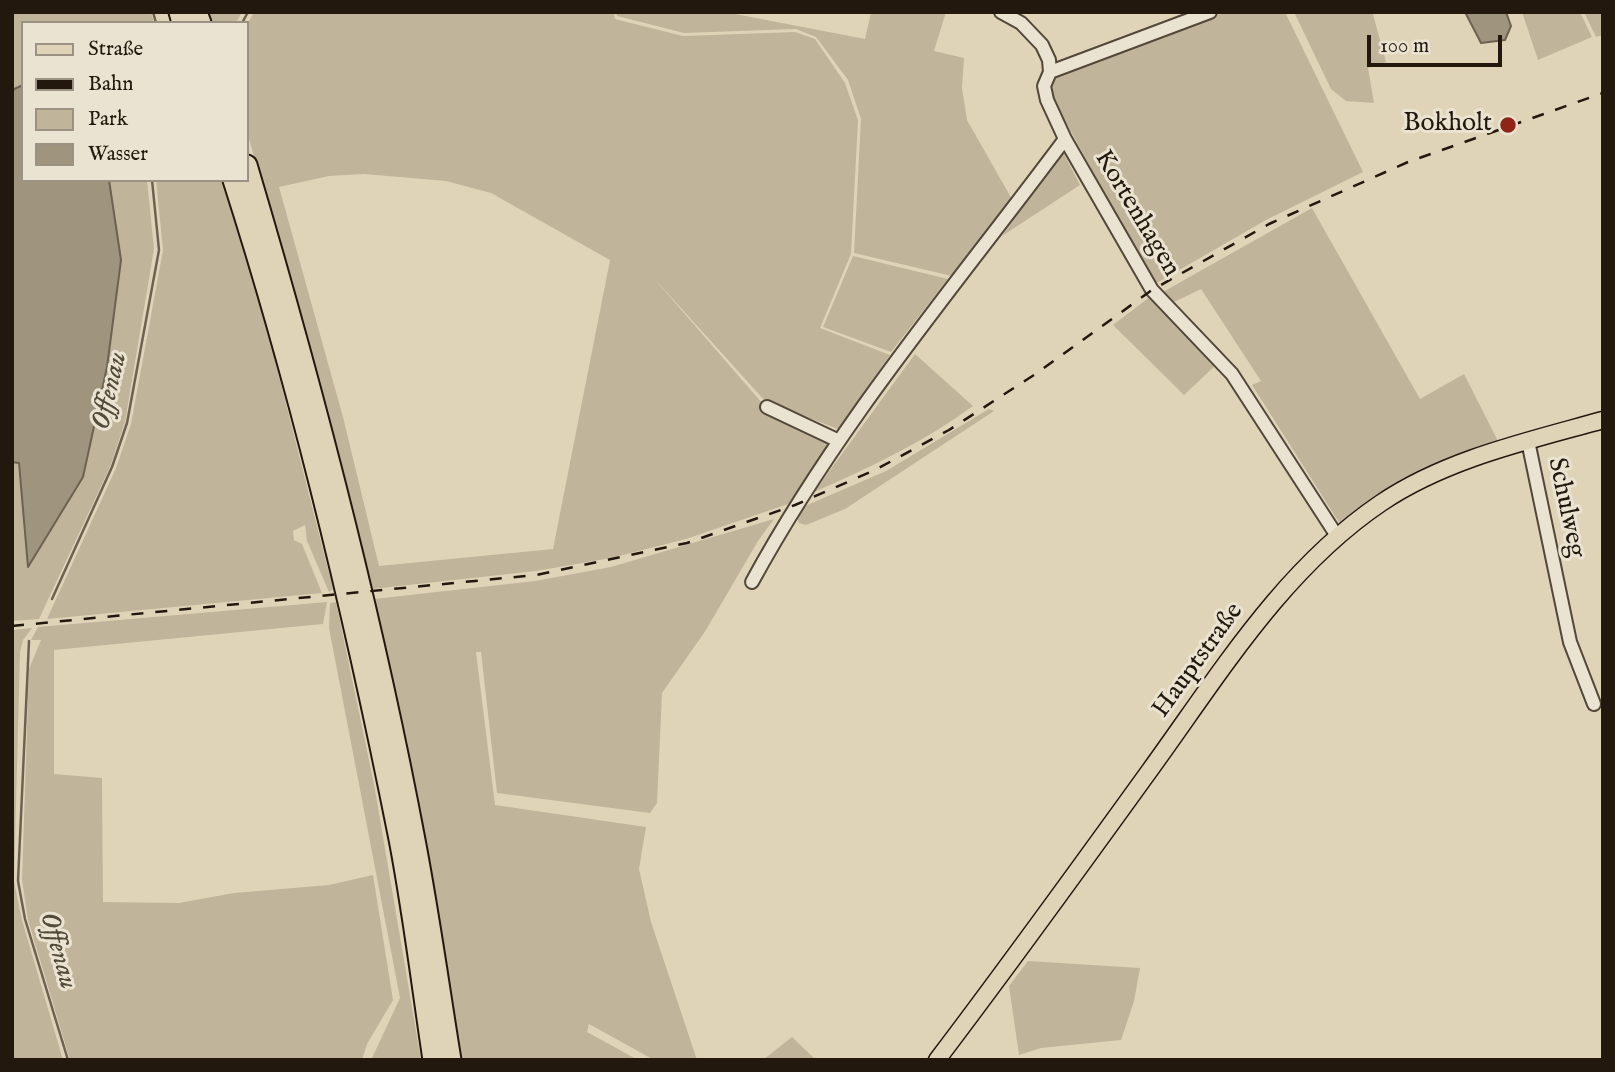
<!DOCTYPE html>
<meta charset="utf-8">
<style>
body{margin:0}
#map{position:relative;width:1615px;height:1072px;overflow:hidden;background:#e0d4b8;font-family:"IM FELL English",serif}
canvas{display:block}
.frame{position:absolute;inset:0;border:14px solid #22180d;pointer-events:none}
.legend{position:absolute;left:21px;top:21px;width:228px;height:161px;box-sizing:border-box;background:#ebe3d1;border:2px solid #9b9283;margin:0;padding:9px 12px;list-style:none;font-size:21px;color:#22180d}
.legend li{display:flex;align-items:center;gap:14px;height:35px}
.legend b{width:35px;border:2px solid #9b9283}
.scale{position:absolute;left:1367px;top:35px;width:135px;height:32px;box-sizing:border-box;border:4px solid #22180d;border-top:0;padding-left:9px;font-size:21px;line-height:24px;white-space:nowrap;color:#22180d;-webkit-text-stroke:5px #ebe3d1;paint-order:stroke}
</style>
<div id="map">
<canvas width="1615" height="1072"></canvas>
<div class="frame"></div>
<ul class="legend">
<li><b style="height:9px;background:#e0d4b8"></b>Straße</li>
<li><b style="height:9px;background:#22180d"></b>Bahn</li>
<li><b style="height:19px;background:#c0b49b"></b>Park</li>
<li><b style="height:19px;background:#9f947e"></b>Wasser</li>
</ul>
<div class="scale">100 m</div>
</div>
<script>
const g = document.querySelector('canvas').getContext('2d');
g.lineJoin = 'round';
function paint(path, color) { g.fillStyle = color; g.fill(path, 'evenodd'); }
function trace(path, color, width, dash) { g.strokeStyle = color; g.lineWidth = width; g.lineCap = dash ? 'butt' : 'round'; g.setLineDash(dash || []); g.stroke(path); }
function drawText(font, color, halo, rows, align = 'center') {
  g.font = font + ' "IM FELL English",serif'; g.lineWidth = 6; g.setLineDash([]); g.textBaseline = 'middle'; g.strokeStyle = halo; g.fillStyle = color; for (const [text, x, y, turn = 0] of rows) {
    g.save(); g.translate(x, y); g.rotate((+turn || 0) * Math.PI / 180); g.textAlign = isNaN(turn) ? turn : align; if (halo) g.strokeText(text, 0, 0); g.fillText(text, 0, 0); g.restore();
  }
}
const green = new Path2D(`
 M12,12h139l3,11h-131v61l-11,5z
 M209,12h33l-6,11h-23z
 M254,12h360l1,7 68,17 112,-4 20,7 30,44 13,37 -7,134 -31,74 70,27 -52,74 -73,-28 -113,-125 110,127v7l68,33v7l-39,53 -105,36 -75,19 -75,13 -164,18 -42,-167 -83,-290v-107zM364,174l82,7 45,12 119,67 -57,289 -174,17 -36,-149 -64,-230 50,-11z
 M616,12h109l140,27 6,-27h75l-12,39 30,7 -2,30 5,32 46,81 -57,76 -102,-24 7,-134 -13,-39 -32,-43 -20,-8 -112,4 -67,-17z
 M1226,12h59l78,160 -97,48 -111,64 -107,-194 5,-13z
 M1294,12h82l-3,2 13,48 -18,6 6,35 -28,-2 -15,-12z
 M1522,12h58l12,25 -54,23z
 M1584,12h19v23l-7,2z
 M1063,152l17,33 -78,51z
 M109,180h38l7,69 -29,173 -15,45 -71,152 -27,2v-159l6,1 11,103 92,-306z
 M156,180h65l35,105 77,304 -4,3 -22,-51 -2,-16 -12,6 1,9 8,4 20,49 -275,26 69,-151 15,-44 32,-174z
 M1312,208l108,191 44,-25 35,69 -121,55 -38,26 -88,-139 9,-4 -60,-92 -31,15 -9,-11z
 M853,256l95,23 -57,73 -68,-25z
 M1151,296l67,67 -34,32 -71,-70z
 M915,354l58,52c-49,36 -104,62 -159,86z
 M989,409l5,2 -149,98 -39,16 -7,-2 -3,-8 2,-6 88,-38z
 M774,519l-16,22 -52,89 -44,63 -5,110 -7,10 -153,-20 -16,-141h-5l19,153 151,22 -7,42 12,53 46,138h-43l-65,-36 -2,8 51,28h-176l-29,-176 -59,-285 161,-18 76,-14z
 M327,602l-4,22 -269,26v124l48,4 1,124 76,1 55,-10 95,-8 44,-10 20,125 -26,44 -5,16h-292l-42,-140 -6,-40 7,-211 12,-29h-10l7,-13z
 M336,602l38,182 47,276h-50l29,-62 -71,-370 1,-25z
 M32,628l-9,12 -3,12 -6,229 8,39 41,140h-51v-430z
 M1028,961l112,7 -6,33 -13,39 -80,8 -22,7 -10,-69z
 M792,1037l24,23h-53z`);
const water = new Path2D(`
 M1465,12h41l5,14 -6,14 -24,3z
 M23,85v95h86l12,80 -14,107 -24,110 -55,90 -9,-104 -7,-1v-372z`);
const stream = new Path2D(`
 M153,12l3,11
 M242,23l6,-11
 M52,599l60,-132 15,-44 32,-173 -7,-70
 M29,641l-11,240 7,38 43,141`);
const minor = new Path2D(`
 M1001,12l20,11 21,22 7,15 1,12 -6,14 3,14 18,39 87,151 80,84 105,162
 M1050,72l160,-60
 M767,407l72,34
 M1528,441l42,201 24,62
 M752,582c87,-160 205,-298 313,-443`);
const major = new Path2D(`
 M937,1060c73,-96 143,-193 213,-290 69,-95 132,-200 231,-267 65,-44 147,-62 222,-83`);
const highway = new Path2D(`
 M179,12l3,11
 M197,12l4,11
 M247,165c66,222 125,447 168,675 14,73 24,146 36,220
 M233,180c69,215 122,438 166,659 14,73 23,147 34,221`);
const rail = new Path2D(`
 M12,626l524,-51 151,-32 108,-38 80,-35 74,-40 88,-57 115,-83 117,-66 139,-62 195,-69`);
const markers = [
 [1508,125,9,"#8f2418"]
];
const poiNames = [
 ["Bokholt",1492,125]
];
const streetNames = [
 ["Kortenhagen",1136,214,59],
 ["Schulweg",1565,508,78],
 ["Hauptstraße",1199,661,-54]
];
const waterNames = [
 ["Offenau",111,391,-77],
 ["Offenau",57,951,74]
];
paint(green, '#c0b49b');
paint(water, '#9f947e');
trace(water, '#6d6251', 2);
trace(stream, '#6d6251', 2.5);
trace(minor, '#524738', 16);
trace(major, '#22180d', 19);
trace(highway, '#22180d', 23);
trace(minor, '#ebe3d1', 12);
trace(major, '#e0d4b8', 16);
trace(highway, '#e0d4b8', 19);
trace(rail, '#22180d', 2.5, [12, 12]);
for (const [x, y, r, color] of markers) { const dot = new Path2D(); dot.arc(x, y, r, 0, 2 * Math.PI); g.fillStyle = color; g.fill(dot); trace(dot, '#ebe3d1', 2.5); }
drawText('26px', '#22180d', '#ebe3d1', poiNames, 'right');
drawText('26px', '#22180d', '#ebe3d1', streetNames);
drawText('italic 28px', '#544a3a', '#ebe3d1', waterNames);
</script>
